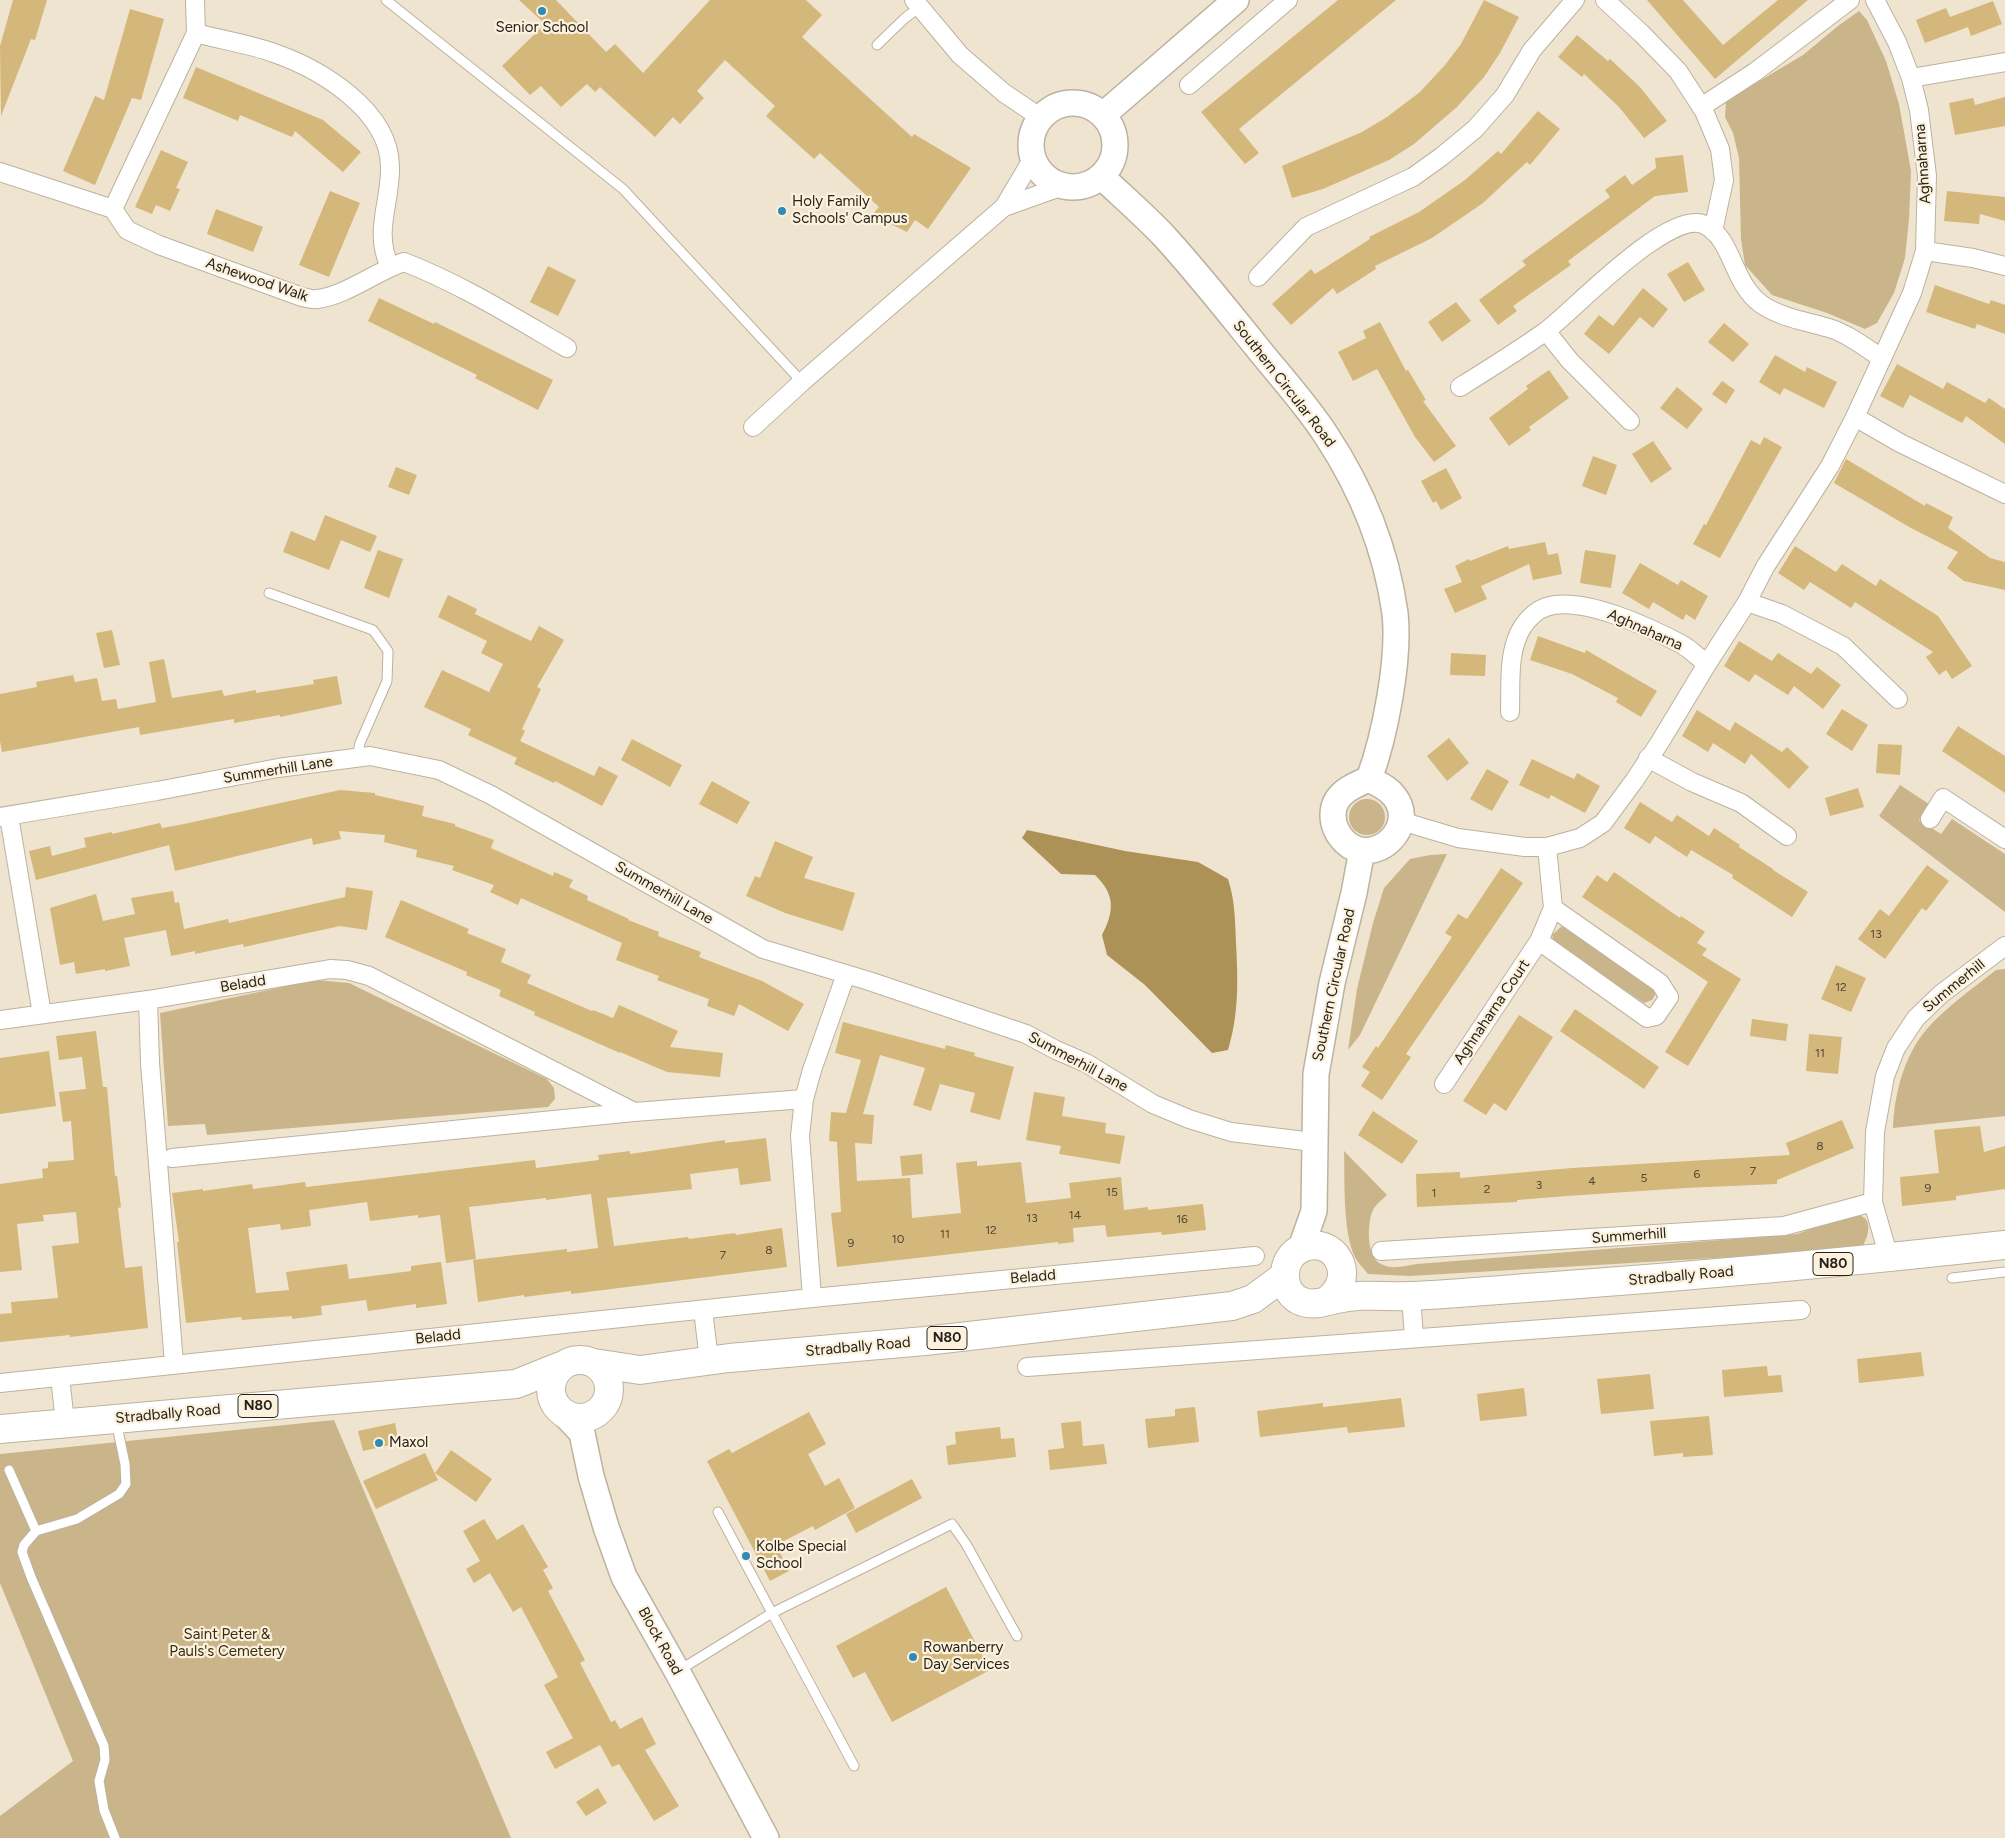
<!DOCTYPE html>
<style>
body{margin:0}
canvas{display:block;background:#efe4cf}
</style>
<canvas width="2005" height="1838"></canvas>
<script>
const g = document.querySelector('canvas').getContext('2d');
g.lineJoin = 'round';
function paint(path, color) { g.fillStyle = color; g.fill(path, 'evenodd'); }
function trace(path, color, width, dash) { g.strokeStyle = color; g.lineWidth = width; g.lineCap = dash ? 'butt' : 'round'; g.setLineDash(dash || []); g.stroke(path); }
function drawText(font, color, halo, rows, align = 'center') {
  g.font = font + ' Figtree,sans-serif'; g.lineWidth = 4.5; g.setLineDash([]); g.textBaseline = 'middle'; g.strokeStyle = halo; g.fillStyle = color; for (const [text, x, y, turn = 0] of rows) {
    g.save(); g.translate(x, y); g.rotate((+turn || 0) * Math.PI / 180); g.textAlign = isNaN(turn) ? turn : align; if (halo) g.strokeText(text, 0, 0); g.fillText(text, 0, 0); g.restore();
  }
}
const green = new Path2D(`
 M1859,11l8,9 19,41 13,43 12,67 -2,48 -4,39 -11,35 -17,30 -12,6 -38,-16 -55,-18 -27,-30 -4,-26 -2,-81 -6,-25 -8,-16 1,-16 77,-46 35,-29z
 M1900,785l29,19 -10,16 22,14 11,-15 53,35v58l-126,-96z
 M1349 817a18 18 0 1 1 36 0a18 18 0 1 1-36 0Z
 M1447,854l-87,181 -12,15 9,-61 16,-66 11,-35 26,-29 20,-4z
 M1562,926l93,61 1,6 -4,7 -8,3 -90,-61 -2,-7z
 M2005,969v147l-112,12c1,-33 11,-72 33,-98 20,-23 46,-41 70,-60z
 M315,980l34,3 198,96 7,9 1,11 -7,8 -341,28 -2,-11 -37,2 -8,-113z
 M1344,1151l43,44c-4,4 -11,9 -14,15 -6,12 -7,48 8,54 12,6 23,2 36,0l380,-30 52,-19c24,-2 22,15 14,31l-131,11 -322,19 -42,-2c-3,-4 -7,-8 -10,-12 -16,-22 -13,-83 -14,-111z
 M334,1420l177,418h-511v-22l73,-55 -73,-178v-129z`);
const water = new Path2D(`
 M1027,830l98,21 73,11 30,17c7,21 7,42 8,64 2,37 3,71 -8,107l-16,3 -67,-68 -38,-30 -5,-20c12,-23 14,-40 -7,-60l-34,-1 -39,-36z`);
const building = new Path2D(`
 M13,0h34l-12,40 -4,-1 -30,77 -1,-70z
 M519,0h37l50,52 9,-8 28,29 67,-73h96l16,15 -20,22 110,100 2,-3 57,34 -43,61 -13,-9 -8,12 -35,-17 7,-8 -59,-54 -6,6 -48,-43 9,-10 -50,-46 -28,31 7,7 -24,26 -7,-7 -18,20 -55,-50 -5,5 -8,-8 -26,23 -20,-21 -11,9 -28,-29 43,-42z
 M1338,0h58l-157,129 20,24 -14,11 -44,-52z
 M1484,0l35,17 -19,36 -16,24 -27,30 -43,37 -25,16 -66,29 -31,9 -10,-32 80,-34 25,-15 33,-25 25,-27 16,-21z
 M1647,0h36l40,45 55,-45h30l-93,79z
 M1993,1l9,23 -31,12 -3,-9 -43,16 -9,-23 30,-12 4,9z
 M130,9l34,10 -23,81 -9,-2 -37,87 -32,-14 32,-75 9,4z
 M1577,35l31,26 2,-2 30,28 27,34 -23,17 -25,-31 -35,-33 -2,3 -24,-20z
 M196,67l127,53 38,32 -18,20 -48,-41 -3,6 -52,-22 -2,6 -55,-23z
 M2005,97v29l-50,9 -6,-32 24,-5 2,7z
 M1538,111l22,18 -30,36 -3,-3 -44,41 -51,35 -57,28 1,3 -39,25 -4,-6 -42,37 -19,-21 39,-35 4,5 55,-35 -1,-2 50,-25 46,-32 33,-29 3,3z
 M161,150l27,12 -12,26 4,1 -10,22 -14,-6 -4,9 -17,-7z
 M1683,155l5,37 -33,4 -87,65 3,4 -58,41 4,5 -19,14 -19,-25 47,-35 -4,-4 88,-64 -5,-7 20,-15 7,10 24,-17 -1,-10z
 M330,191l30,12 -31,74 -30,-12z
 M1947,191l58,6v24l-25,-7 -1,10 -35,-3z
 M216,209l47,18 -10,25 -46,-18z
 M1688,262l17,28 -21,12 -17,-28z
 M548,266l28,14 -18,36 -28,-14z
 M1935,285l54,19 2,-4 14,5v29l-28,-10 -2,5 -49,-17z
 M1643,288l25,21 -15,19 -13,-11 -31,37 -25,-20 15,-19 14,11z
 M379,298l55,26 1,-2 118,58 -15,30 -63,-32 2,-3 -109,-54z
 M1456,302l15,19 -29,21 -14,-20z
 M1380,322l26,49 2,-1 18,30 -3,1 33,45 -22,16 -19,-25 -38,-68 -24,12 -15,-29 28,-14 -3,-7z
 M1724,323l25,21 -16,18 -25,-20z
 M1775,355l30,17 2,-5 30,15 -13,26 -40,-20 -4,7 -21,-13z
 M1897,364l46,25 4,-7 38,21 4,-5 16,11v35l-39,-28 -4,7 -52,-28 -7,13 -23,-12z
 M1549,370l20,28 -40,29 2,3 -22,16 -20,-28 39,-29 -2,-3z
 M1722,381l13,9 -9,14 -14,-10z
 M1677,387l26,22 -16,20 -27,-21z
 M1764,437l18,10 -62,111 -27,-14 11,-20 2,1 45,-85 9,5z
 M1653,441l19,28 -21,14 -19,-29z
 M1593,456l24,9 -11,30 -24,-9z
 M1846,459l79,47 1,-3 27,14 -5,11 42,30 15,4v28l-41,-9 -17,-13 11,-16 -47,-24 -77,-45z
 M396,467l21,8 -8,20 -21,-8z
 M1446,468l16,30 -21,12 -5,-9 -3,2 -12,-22z
 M325,515l52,21 -7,16 -29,-12 -12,30 -46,-18 8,-21 24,10z
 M1545,542l3,13 10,-2 4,21 -29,6 -4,-16 -48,22 6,13 -32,14 -11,-24 18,-7 -7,-16 14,-7 1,2 38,-15 1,3z
 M1795,546l41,26 6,-8 34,22 4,-7 58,37 34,50 -20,13 -6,-9 -7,5 -13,-18 7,-5 -78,-50 -4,6 -41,-26 -6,8 -26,-17z
 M378,550l25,9 -14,39 -25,-10z
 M1585,550l31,5 -5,33 -31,-5z
 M1640,563l38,22 3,-5 27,16 -13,24 -9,-6 -3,6 -30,-18 -4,7 -27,-16z
 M448,595l29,14 -2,5 56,27 8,-15 25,14 -27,47 4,2 -19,40 3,2 -5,10 74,35 5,-10 19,10 -16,30 -47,-25 -1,2 -40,-19 3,-6 -49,-23 3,-6 -47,-22 18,-37 47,22 14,-28 -22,-11 6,-12 -49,-24z
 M112,630l8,35 -16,3 -8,-35z
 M1538,636l47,17 1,-3 71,41 -16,26 -25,-15 2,-4 -46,-24 -42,-14z
 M1739,641l33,20 6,-8 33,21 6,-7 24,18 -18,24 -29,-23 -6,9 -33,-21 -6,8 -25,-16z
 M1451,653l35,2 -1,21 -35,-1z
 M164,659l8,39 50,-8 2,6 32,-6v3l58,-9 -1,-4 24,-4 5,28 -62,13v-2l-46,8v-4l-94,16 -1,-8 -137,25 -2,-11v-47l37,-7 -1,-5 37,-7 2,7 22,-4 5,23 14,-2 2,10 38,-7 -7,-40z
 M1842,709l26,16 -16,26 -26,-17z
 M1697,710l33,21 5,-9 47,30 5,-5 22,20 -20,22 -38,-35 -6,10 -32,-21 -5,9 -26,-16z
 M1958,726l47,30v37l-63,-42z
 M1449,738l20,25 -22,18 -20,-25z
 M632,739l50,26 -12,22 -49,-27z
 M1878,744l24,1 -2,30 -24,-2z
 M1532,759l42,20 3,-6 23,13 -15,27 -34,-18 -2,4 -30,-14z
 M1487,769l22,12 -17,30 -22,-12z
 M712,781l38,21 -13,22 -38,-20z
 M1858,788l6,19 -34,9 -5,-18z
 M340,790l35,3v2l49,11 -2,10 33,8v2l39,14 -3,8 62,28 1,-4 19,8 -4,7 19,9 -1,4 42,19 -1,1 31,12 -1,4 43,16 -2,5 63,24 42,23 -16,27 -49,-27 -5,12 -27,-10 2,-7 -52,-19 2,-4 -43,-16 6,-17 -101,-45 -3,7 -28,-13 4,-7 -42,-15 2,-4 -38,-9 1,-7 -33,-8 1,-7 -46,-4 2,8 -28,6 -1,-7 -137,33 -6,-26 -133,35 -7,-29 21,-5 2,10 34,-9 -2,-9 28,-6v2l48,-11 2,5 22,-4z
 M1640,802l32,20 5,-7 32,21 5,-8 26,17 -1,2 34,22v1l35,22 -16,25 -60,-39 1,-3 -42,-25 -4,7 -32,-21 -5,8 -26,-16z
 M775,841l38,16 -9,21 51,15 -12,38 -58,-18 -39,-17 9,-20 5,2z
 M1927,865l22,16 -23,30 -4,-3 -37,51 -27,-20 22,-30 9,7z
 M1501,868l22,15 -117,171 5,3 -29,43 -21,-14 9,-14 -8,-5 14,-21 2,2 74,-111 -7,-4 13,-19 9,5z
 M1614,872l66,46 1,-2 24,16 -8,11 10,6 -5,6 39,24 -53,87 -23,-14 43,-70 -126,-85 15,-22 10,7z
 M346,887l27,4 -6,39 -27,-4 -96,21 -1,-3 -48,10v-3l-24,5 -5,-26 -42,8 6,28 -25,5v-2l-29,5 -2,-12 -14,3 -10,-57 46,-14 7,27 32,-7 -4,-16 42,-7 2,12 4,-1 5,27 44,-10 1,4 116,-26z
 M401,900l68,29 -2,4 39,16 -5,13 30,13 -4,8 65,28 1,-1 20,8 6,-13 59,26 -8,16 53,6 -3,24 -53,-5 -47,-20v1l-86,-38 1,-3 -36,-16 2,-6 -35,-15 1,-3 -82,-35z
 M1836,965l30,13 -15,34 -30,-13z
 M1575,1009l84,58 -15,22 -84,-58z
 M1519,1015l34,22 -47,74 -12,-8 -8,12 -23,-14z
 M1752,1019l36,5 -2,17 -36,-5z
 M843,1022l102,27 1,-4 29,8 -1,3 40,11 -14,53 -30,-8 5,-19 -35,-9 -9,27 -18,-6 12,-37 -45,-13 -17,59 11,1 -2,29 -17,-1 2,38 53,-3 2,40 49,-5 -5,-50 21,-2v5l44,-4 5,41 45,-5 -2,-15 52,-6 3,33 24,-3v3l55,-6 3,26 -44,5 -1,-3 -54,5 -2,-12 -32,3 1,14 -16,2v-2l-221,25 -6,-54 10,-1 -4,-70 -8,-1 2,-29 15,1 15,-53 -26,-7z
 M96,1031l7,56h4l8,89h2l4,31 -3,1 7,60 17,-2 6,62 -78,9v-2l-70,7v-28l12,-1 -1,-11 47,-4 -6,-52 27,-3 -3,-31 -33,3 1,6 -27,3 5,46 -22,2v-88l43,-6 -1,-9 6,-1v-6l26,-2 -3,-39 -8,1 -4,-30 27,-3 -4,-32 -23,3 -3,-24z
 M1809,1034l33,3 -4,37 -32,-3z
 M49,1051l7,55 -56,8v-56z
 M1034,1092l31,5 -3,19 44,7 -1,10 20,3 -5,28 -61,-10 2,-8 -35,-6z
 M1373,1111l45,30 -16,23 -44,-29z
 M1842,1120l12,28 -77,32v4l-92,4 -118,8 -50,4v2l-100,5 -1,-33 44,-2v6l112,-10 218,-13 -4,-12z
 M1980,1126l4,26 21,-6v43l-49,7v4l-54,6 -2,-29 39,-4 -5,-43z
 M766,1138l5,43 -31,4 -2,-17 -48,6 2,15 -85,9 7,48 74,-9 1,2 46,-6 1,2 46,-7 5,39 -216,27v-3l-47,6v-2l-46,7 -5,-42 94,-11v3l31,-4 -7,-54 -45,6v-2l-77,9 7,52 -30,4 -6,-48 -22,3v-3l-48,6 -3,-19 -58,8 2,16 -30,4 -1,-6 -32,4 8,65 33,-3 -3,-18 61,-8 2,15 62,-8v-5l30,-4 6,42 -31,4v-4l-48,7 -2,-11 -45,6 1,9 -30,4v-3l-50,4 -1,-3 -55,6 -9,-81h2l-7,-49 31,-4v2l49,-7 1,5 52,-7 1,5 229,-27 1,8 63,-8 -1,-5 32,-4v3l95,-14v3z
 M922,1154l1,20 -21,2 -2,-20z
 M1921,1352l3,24 -65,7 -2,-24z
 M1767,1366l1,10 13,-1 2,17 -59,5 -2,-27z
 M1650,1374l4,35 -53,5 -4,-35z
 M1524,1388l3,28 -47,5 -3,-27z
 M1401,1398l4,29 -57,6 -1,-6 -87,10 -3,-26 66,-8v4z
 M1195,1407l4,35 -51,6 -3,-29 30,-3v-7z
 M809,1412l17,32 -18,10 17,32 14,-8 16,30 -40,22 -2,-4 -37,19 13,26 -19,10 -63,-120 22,-12 3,4z
 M1709,1416l4,39 -30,2v-4l-29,3 -4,-35z
 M1081,1421l2,25 21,-2 3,20 -57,6 -2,-20 16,-2 -3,-25z
 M395,1423l4,20 -36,8 -5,-20z
 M1000,1427l1,12 13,-1 2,19 -68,8 -2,-19 10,-2 -1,-12z
 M451,1450l41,29 -16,23 -41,-29z
 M425,1453l13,27 -62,29 -13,-28z
 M912,1479l10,19 -66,35 -10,-19z
 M484,1519l13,21 26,-16 25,43 -5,3 10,18 -5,3 37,69 -5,3 31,59 4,-2 5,9 22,-12 14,27 -11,6 34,56 -25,15 -35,-57 -7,3 -12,-22 -45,24 -9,-17 27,-14 -29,-53 14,-8 -37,-70 -8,5 -23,-39 -16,10 -8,-14 14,-8 -17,-30z
 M946,1587l44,83 -98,52 -27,-50 -12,6 -17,-32z
 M598,1788l9,15 -21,13 -10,-14z`);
const lane = new Path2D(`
 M386,0l237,189 179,193
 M877,45l28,-27 15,-11
 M269,593l104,37 15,21 -1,30 -27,62 -3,15
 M1952,1278l53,-6
 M9,1470l27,61
 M678,1671l94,-58 -54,-101
 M854,1766l-82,-153 180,-89 14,20 51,92
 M115,1838l-11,-28 -5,-29 6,-21 -1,-14 -73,-169 -9,-25 2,-7 12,-14 41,-12 42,-25 7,-10 -1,-20 -9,-43`);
const street = new Path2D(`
 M914,0l46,55 44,38 37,25
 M1605,0l36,33 37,38 26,40 16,38 4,31 -11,51
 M196,33c25,7 53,11 78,20 46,16 115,57 116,113 1,37 -17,65 0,101
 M1911,78l94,-16
 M1189,85l99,-85
 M1701,107l54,-35 95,-72
 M0,172l113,37 14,21 32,15 143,52c5,1 11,3 15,2 28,-3 60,-28 87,-37 57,22 111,56 163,86
 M1004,207l59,-21
 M113,209l83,-176 -1,-33
 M1925,251l48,7 32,8
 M1258,277l48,-50 107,-50 28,-20 34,-28 30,-34 27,-45 43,-50
 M1546,331l24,30 60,60
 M1460,387c29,-18 58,-36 86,-56 28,-21 124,-124 159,-106 28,14 27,58 56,79 20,14 45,17 68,24 19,6 36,19 52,30
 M1855,417l45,26 105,51
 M753,427l49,-45 202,-175 29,-49
 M1747,602l35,12 61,32 55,53
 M1510,712c1,-28 -3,-61 13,-86 5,-7 14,-16 23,-19 36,-12 105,21 137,38 8,5 16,13 24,19
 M1648,758l44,24 49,21 46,33
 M9,816l33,198
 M0,817l157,-26 121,-23 92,-12 69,14 52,25 272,154 106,32 157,53 30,16 30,13 67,41 36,15 42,13 82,10
 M1930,819l13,-21 62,41
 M1401,821l57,17 67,9h22l33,-9 23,-15 31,-42 26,-39 47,-78 40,-62 18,-35 65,-101 25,-49 57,-124 13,-42 2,-75 -8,-66 -8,-32 -14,-36 -22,-42
 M1539,941l108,77 9,-2 13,-19 -9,-14 -107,-75
 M148,1000l2,63 24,301
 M0,1020l148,-20 182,-31 17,1 22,6 265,136 170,-13
 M1444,1084l95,-143 14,-33 -6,-61
 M172,1158l462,-46
 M1381,1251l403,-25 89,-24
 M1889,1258l-16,-56 2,-70 10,-56 11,-28 20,-30 25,-24 64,-48
 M1411,1296l3,42
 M812,1298l-12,-162 4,-37 8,-29 34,-96
 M703,1310l6,50
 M1027,1367l774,-57
 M60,1377l5,45
 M0,1383l812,-85 443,-42`);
const secondary = new Path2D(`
 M1031 145a42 42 0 1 1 84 0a42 42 0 1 1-84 0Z
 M1103,115l133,-115
 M1101,176c21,20 43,39 63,60 32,35 62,73 92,110 23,29 50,58 70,89 35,53 60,114 69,178 5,46 -10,123 -26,166
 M1369,779c9,5 19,9 25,17 25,31 -20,73 -49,46 -8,-8 -12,-16 -12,-27 0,-21 19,-29 36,-36z
 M1301,1248l13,-37 2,-137 16,-91 22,-90 8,-43
 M566,1416l16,17 9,43 15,51 18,50 53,94 89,167`);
const primary = new Path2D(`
 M1326,1301c34,-24 8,-67 -24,-53 -23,10 -23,46 1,54 11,4 24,-1 34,-3 26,-6 48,-2 74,-3 43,-2 87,-6 130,-9 155,-11 310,-25 464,-42
 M551 1389a29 29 0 1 1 58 0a29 29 0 1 1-58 0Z
 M594,1363l46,7 89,-12 196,-17 307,-35 21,-7 31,-23
 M0,1429l516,-45 45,-18`);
const markers = [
 [542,11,5,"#308ab7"],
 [782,211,5,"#308ab7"],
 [379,1443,5,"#308ab7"],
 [746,1556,5,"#308ab7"],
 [913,1657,5,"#308ab7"]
];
const numberNames = [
 ["13",1876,934],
 ["12",1841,987],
 ["11",1820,1053],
 ["8",1820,1146],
 ["7",1753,1171],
 ["6",1697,1174],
 ["5",1644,1178],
 ["4",1592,1181],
 ["3",1539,1185],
 ["9",1928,1188],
 ["2",1487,1189],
 ["15",1112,1192],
 ["1",1434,1193],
 ["14",1075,1215],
 ["13",1032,1218],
 ["16",1182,1219],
 ["12",991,1230],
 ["11",945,1234],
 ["10",898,1239],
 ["9",851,1243],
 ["8",769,1250],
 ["7",723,1255]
];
const shields = [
 [1833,1264,40],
 [947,1338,40],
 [258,1406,40]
];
const shieldNames = [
 ["N80",1833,1264],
 ["N80",947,1338],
 ["N80",258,1406]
];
const poiNames = [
 ["Senior School",542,28,"center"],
 ["Holy Family",792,202],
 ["Schools' Campus",792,219],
 ["Maxol",389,1443],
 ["Kolbe Special",756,1547],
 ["School",756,1564],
 ["Rowanberry",923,1648],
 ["Day Services",923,1665]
];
const streetNames = [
 ["Aghnaharna",1923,164,-94],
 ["Ashewood Walk",257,280,19],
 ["Southern Circular Road",1284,384,52],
 ["Aghnaharna",1645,630,24],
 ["Summerhill Lane",278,770,-9],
 ["Summerhill Lane",664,893,30],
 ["Beladd",243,984,-9],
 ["Southern Circular Road",1334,985,-78],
 ["Summerhill",1954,986,-39],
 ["Aghnaharna Court",1492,1012,-56],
 ["Summerhill Lane",1078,1062,28],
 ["Summerhill",1629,1236,-4],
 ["Stradbally Road",1681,1276,-5],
 ["Beladd",1033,1277,-5],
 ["Beladd",438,1337,-6],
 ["Stradbally Road",858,1347,-5],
 ["Stradbally Road",168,1414,-5],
 ["Block Road",660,1641,61]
];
const parkNames = [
 ["Saint Peter &",227,1635],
 ["Pauls's Cemetery",227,1652]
];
paint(green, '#cab58b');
paint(water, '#ad9257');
paint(building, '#d4b77b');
trace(lane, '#bcb29e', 11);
trace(street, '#bcb29e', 20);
trace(secondary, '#bcb29e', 28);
trace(primary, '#bcb29e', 30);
trace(lane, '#fff', 9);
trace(street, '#fff', 18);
trace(secondary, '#fff', 25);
trace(primary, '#fff', 28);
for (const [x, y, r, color] of markers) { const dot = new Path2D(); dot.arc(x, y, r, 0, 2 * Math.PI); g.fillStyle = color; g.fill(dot); trace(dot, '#fcf1dc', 2); }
drawText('12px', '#524833', null, numberNames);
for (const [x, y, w] of shields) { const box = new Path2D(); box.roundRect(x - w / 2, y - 11.5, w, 23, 4); g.fillStyle = '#fcf1dc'; g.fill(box); trace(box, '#26231b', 1); }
drawText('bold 14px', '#26231b', null, shieldNames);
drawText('15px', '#26231b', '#fcf1dc', poiNames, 'left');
drawText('15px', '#26231b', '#fcf1dc', streetNames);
drawText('15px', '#3b2e13', '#fcf1dc', parkNames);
</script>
